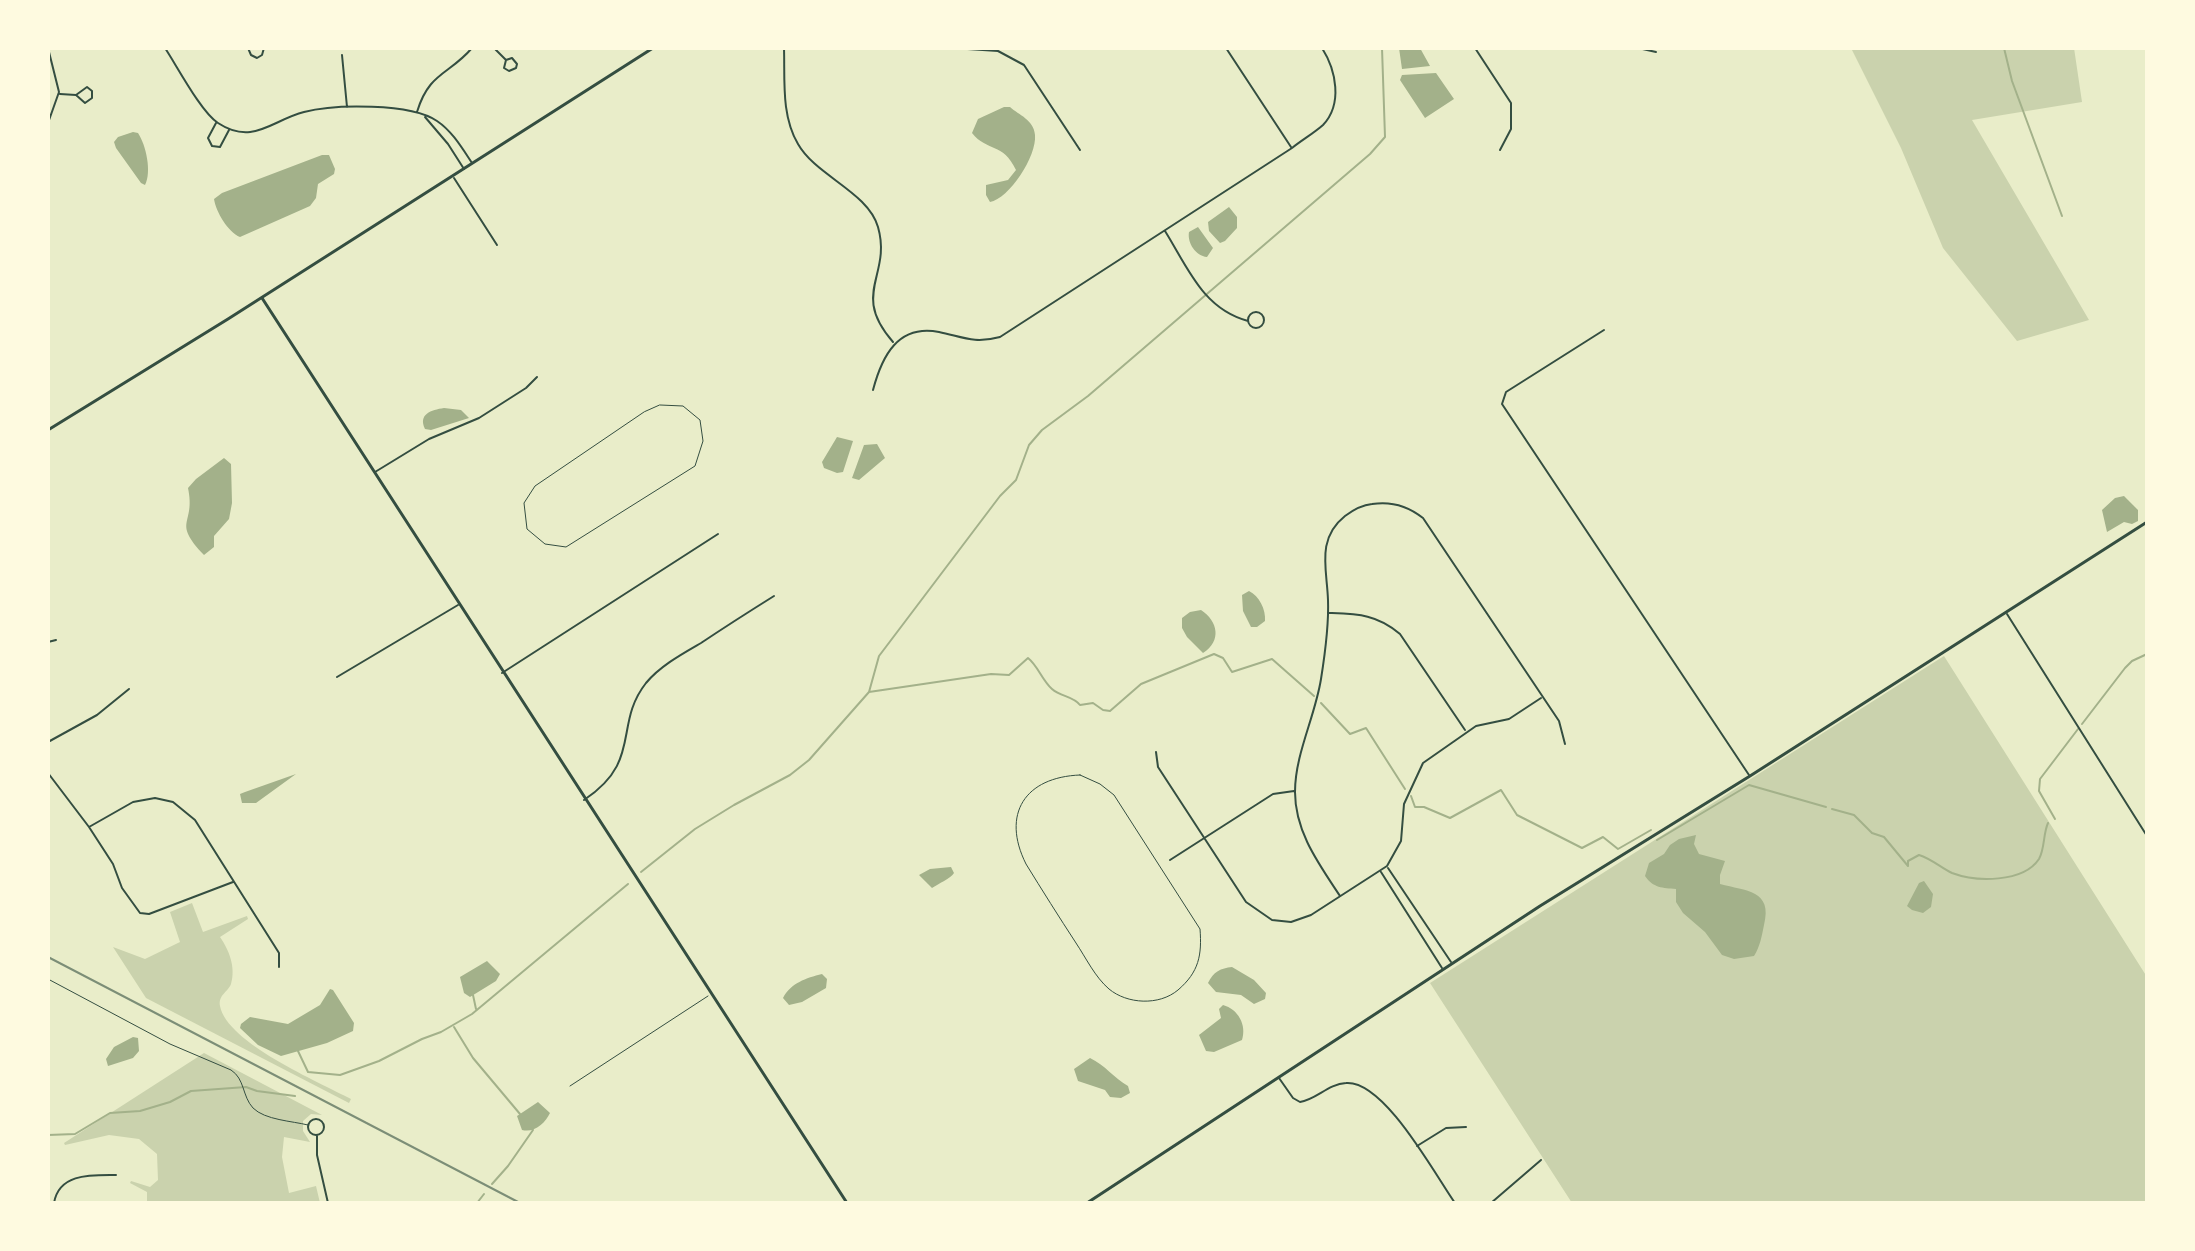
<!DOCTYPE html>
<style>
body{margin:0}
#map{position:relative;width:2195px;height:1251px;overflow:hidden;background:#e9edc9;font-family:"Roboto Serif",serif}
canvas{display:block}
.frame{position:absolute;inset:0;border:50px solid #fefae0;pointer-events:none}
</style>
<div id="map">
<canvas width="2195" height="1251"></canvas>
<div class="frame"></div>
</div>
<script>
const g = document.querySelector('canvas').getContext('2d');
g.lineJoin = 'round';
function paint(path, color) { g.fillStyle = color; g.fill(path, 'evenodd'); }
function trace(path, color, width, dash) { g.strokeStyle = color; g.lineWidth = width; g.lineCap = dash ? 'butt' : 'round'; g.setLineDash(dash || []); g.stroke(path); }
const green = new Path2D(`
 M1851,48h223l8,54 -110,18 117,200 -72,21 -74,-93 -42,-100z
 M1944,656l203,321v226h-575l-142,-220z
 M192,903l11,29 44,-16 1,3 -28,18c9,13 16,30 11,47 -3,8 -13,11 -11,22 7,37 99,76 131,93l-2,4 -203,-105 -33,-51 32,12 35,-17 -10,-30z
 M204,1053l118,62 -11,-1 -8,7v10l7,11 -26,-5 -2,20 7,36 27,-7 4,17h-173v-11l-17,-9 1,-2 19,6 8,-7 -1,-26 -18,-15 -30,-4 -44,10 -1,-2z`);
const water = new Path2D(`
 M1399,48h21l10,18 -28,3z
 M1436,73l18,26 -29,19 -25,-38 2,-5z
 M1004,107h6c9,8 24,13 25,28 2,21 -26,64 -45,67l-4,-7v-10l22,-5 8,-10c-13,-28 -29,-18 -44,-37l6,-14z
 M133,132l5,1c8,12 14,39 7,52l-4,-2 -25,-35 -2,-6 4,-5z
 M322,155h7l6,14 -1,5 -16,10 -2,14 -6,8 -70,31c-12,-5 -24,-25 -26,-38l8,-6z
 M1229,207l8,10v11l-12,13 -5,2 -11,-12 -1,-9z
 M1198,227l15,21 -6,9c-11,-1 -20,-14 -18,-25z
 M444,408l17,2 8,8 -38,12 -6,-1c-7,-15 6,-19 19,-21z
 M837,437l16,4 -10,31 -6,1 -13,-5 -2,-6z
 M877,444l8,14 -26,22 -7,-2 12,-33z
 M224,458l7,6 1,39 -3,16 -15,17v11l-10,8c-33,-35 -8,-29 -16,-67l8,-9z
 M2124,496l14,14v11l-6,3 -8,-2 -17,10 -5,-22 13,-12z
 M1249,591c10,5 17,18 16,30l-8,6h-6l-8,-16 -1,-16z
 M1201,610c17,11 21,31 2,43l-16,-16 -5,-9v-10l8,-6z
 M296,774l-40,29h-14l-2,-9 5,-2z
 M1696,835l-2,9 5,10 26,7 -5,14v9c26,7 53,6 44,41 -2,10 -4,22 -10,31l-20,3 -12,-4 -17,-23 -22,-19 -7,-11v-13c-13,-1 -23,-1 -31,-13l4,-13 15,-9 6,-9 9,-6z
 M951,867l3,6c-3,5 -16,11 -22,15l-13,-13 11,-6z
 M1924,881l9,13 -2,13 -8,6 -11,-3 -5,-4 12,-23z
 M487,961l13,13 -4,7 -26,16 -6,-4 -4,-16z
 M1232,967l22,13 12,13 -1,6 -11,5 -13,-9 -25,-3 -8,-9c5,-11 13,-15 24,-16z
 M822,974l5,5 -1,9 -24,14 -13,3 -6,-7c8,-15 23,-20 39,-24z
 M330,989l3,1 21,33 -1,8 -26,12 -46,13 -23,-11 -18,-17 1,-4 9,-7 38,7 32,-19z
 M1223,1005c15,4 24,20 19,35l-28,12 -8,-1 -7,-16 22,-17 -2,-9z
 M133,1037l5,1 1,13 -6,7 -25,8 -2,-7 8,-12z
 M1090,1058c15,7 24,20 38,28l2,7 -9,5 -11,-1 -5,-7 -27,-9 -4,-12z
 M538,1102l12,11c-5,10 -15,20 -28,17l-5,-14z`);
const stream = new Path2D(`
 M2004,48l8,33 50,135
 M869,692l122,-18 18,1 19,-17c10,8 14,22 24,31 9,8 21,7 28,16l13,-2 10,7 7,1 31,-27 73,-30 9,4 9,14 40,-13 42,37
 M1321,703l29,31 16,-6 39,61
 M2082,724l43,-56 7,-7 15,-7
 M1411,796l4,11h9l26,11 51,-28 16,25 65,33 21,-11 15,12 33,-19
 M1832,809l22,6 18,18 12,4 24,29v-5l11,-6c13,4 22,13 33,18 24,9 71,10 87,-14 6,-11 4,-25 9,-36
 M2055,819l-16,-28 1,-12 38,-50
 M1657,840l92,-55 77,22
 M641,872l54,-43 39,-24 56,-30 19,-15 60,-68 10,-36 121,-160 16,-16 13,-35 13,-15 46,-34 282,-242 15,-17 -3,-89
 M473,995l3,14
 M454,1027l19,31 47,56
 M298,1051l10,21 32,3 39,-14 43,-22 19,-7 31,-18 156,-130
 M48,1135l27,-1 35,-21 30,-2 30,-9 21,-11 55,-4 11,4 38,5
 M492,1184l16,-18 25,-36 -2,-2
 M477,1203l7,-9`);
const path = new Path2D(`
 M660,405l23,1 17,14 3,21 -8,25 -129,81 -21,-3 -18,-15 -3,-26 11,-17 109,-74z
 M1080,775l20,9 14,11 86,134c2,26 -1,43 -22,61 -19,16 -51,14 -69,-1 -14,-12 -23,-31 -33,-46 -17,-26 -34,-53 -50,-79 -25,-50 -1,-87 54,-89z
 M48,979l122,65 61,26c14,9 11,26 22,38 12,12 39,13 55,17`);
const service = new Path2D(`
 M570,1086l138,-90`);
const minor = new Path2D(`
 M165,48c12,18 36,64 53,75 35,23 54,-3 86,-11 30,-8 107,-9 133,9 15,10 25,27 35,42
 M248,48l3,7 6,3 5,-3 2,-7
 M494,48l12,12 -2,8 5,3 7,-3 1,-4 -5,-6 -6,2
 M784,48c1,32 -3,67 14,96 18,32 70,48 80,83 14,49 -28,66 15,115
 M952,48l46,3 26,14 56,85
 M1226,48l65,99
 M1475,48l36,55v26l-11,21
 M1638,48l18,4
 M342,55l5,52
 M60,94l16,1 11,-8 5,4v7l-7,5 -9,-8
 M417,112c12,-40 32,-37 55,-64
 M425,117l23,27 16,25
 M48,123l11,-31 -11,-44
 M216,123l-8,15 4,8 8,1 9,-17
 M454,178l43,67
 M1165,231c23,37 38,78 83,90
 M1248 320a8 8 0 1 1 16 0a8 8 0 1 1-16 0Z
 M1604,330l-98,62 -4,12 247,371
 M873,390c9,-34 25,-66 66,-58 24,5 35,12 61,5l292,-189c10,-8 22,-15 31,-23 20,-21 13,-55 -1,-77
 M375,472l54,-33 50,-21 47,-30 11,-11
 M1329,613c28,1 48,1 71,21l65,96
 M2007,614l140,222
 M48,642l8,-2
 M502,673l216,-139
 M337,677l121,-72
 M48,742l49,-27 32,-26
 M1156,752l2,15 88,135 26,18 19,2 20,-7 76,-49 14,-25 3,-37 19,-41 53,-37 33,-7 32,-21
 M48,773l41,54 24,37 9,24 18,25 9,1 84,-32
 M584,800c59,-39 29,-75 62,-117 14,-17 36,-29 55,-40 24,-16 49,-32 73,-47
 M89,827l44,-25 22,-4 18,4 22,18 84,133v14
 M1170,860l103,-66 21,-3
 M1388,868l63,94
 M1381,872l61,96
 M1340,896c-21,-32 -45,-64 -45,-104 0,-38 20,-75 26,-113 4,-25 8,-53 7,-79 -1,-31 -12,-61 17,-84 8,-6 17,-11 27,-12 19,-3 36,2 51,14l136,203 6,23
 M1279,1078l14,20 7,4c16,-2 28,-18 46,-19 38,-3 88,90 109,120
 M308 1127a8 8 0 1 1 16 0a8 8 0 1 1-16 0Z
 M317,1136v19l11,48
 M1417,1146l29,-18 20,-1
 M54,1203c5,-30 37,-28 62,-28
 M1491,1203l50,-43`);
const tertiary = new Path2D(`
 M262,298l585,905
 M1087,1203l453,-297 210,-130 397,-254`);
const secondary = new Path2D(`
 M48,430l180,-111 425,-271`);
const rail = new Path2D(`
 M48,957l472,246`);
paint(green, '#cad2ad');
paint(water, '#a3b18a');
trace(stream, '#a3b18a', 2);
trace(path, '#344e41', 1);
trace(service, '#344e41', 1);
trace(minor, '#344e41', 2);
trace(tertiary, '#344e41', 3);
trace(secondary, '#344e41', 3);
trace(rail, '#7c8e77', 2);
</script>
